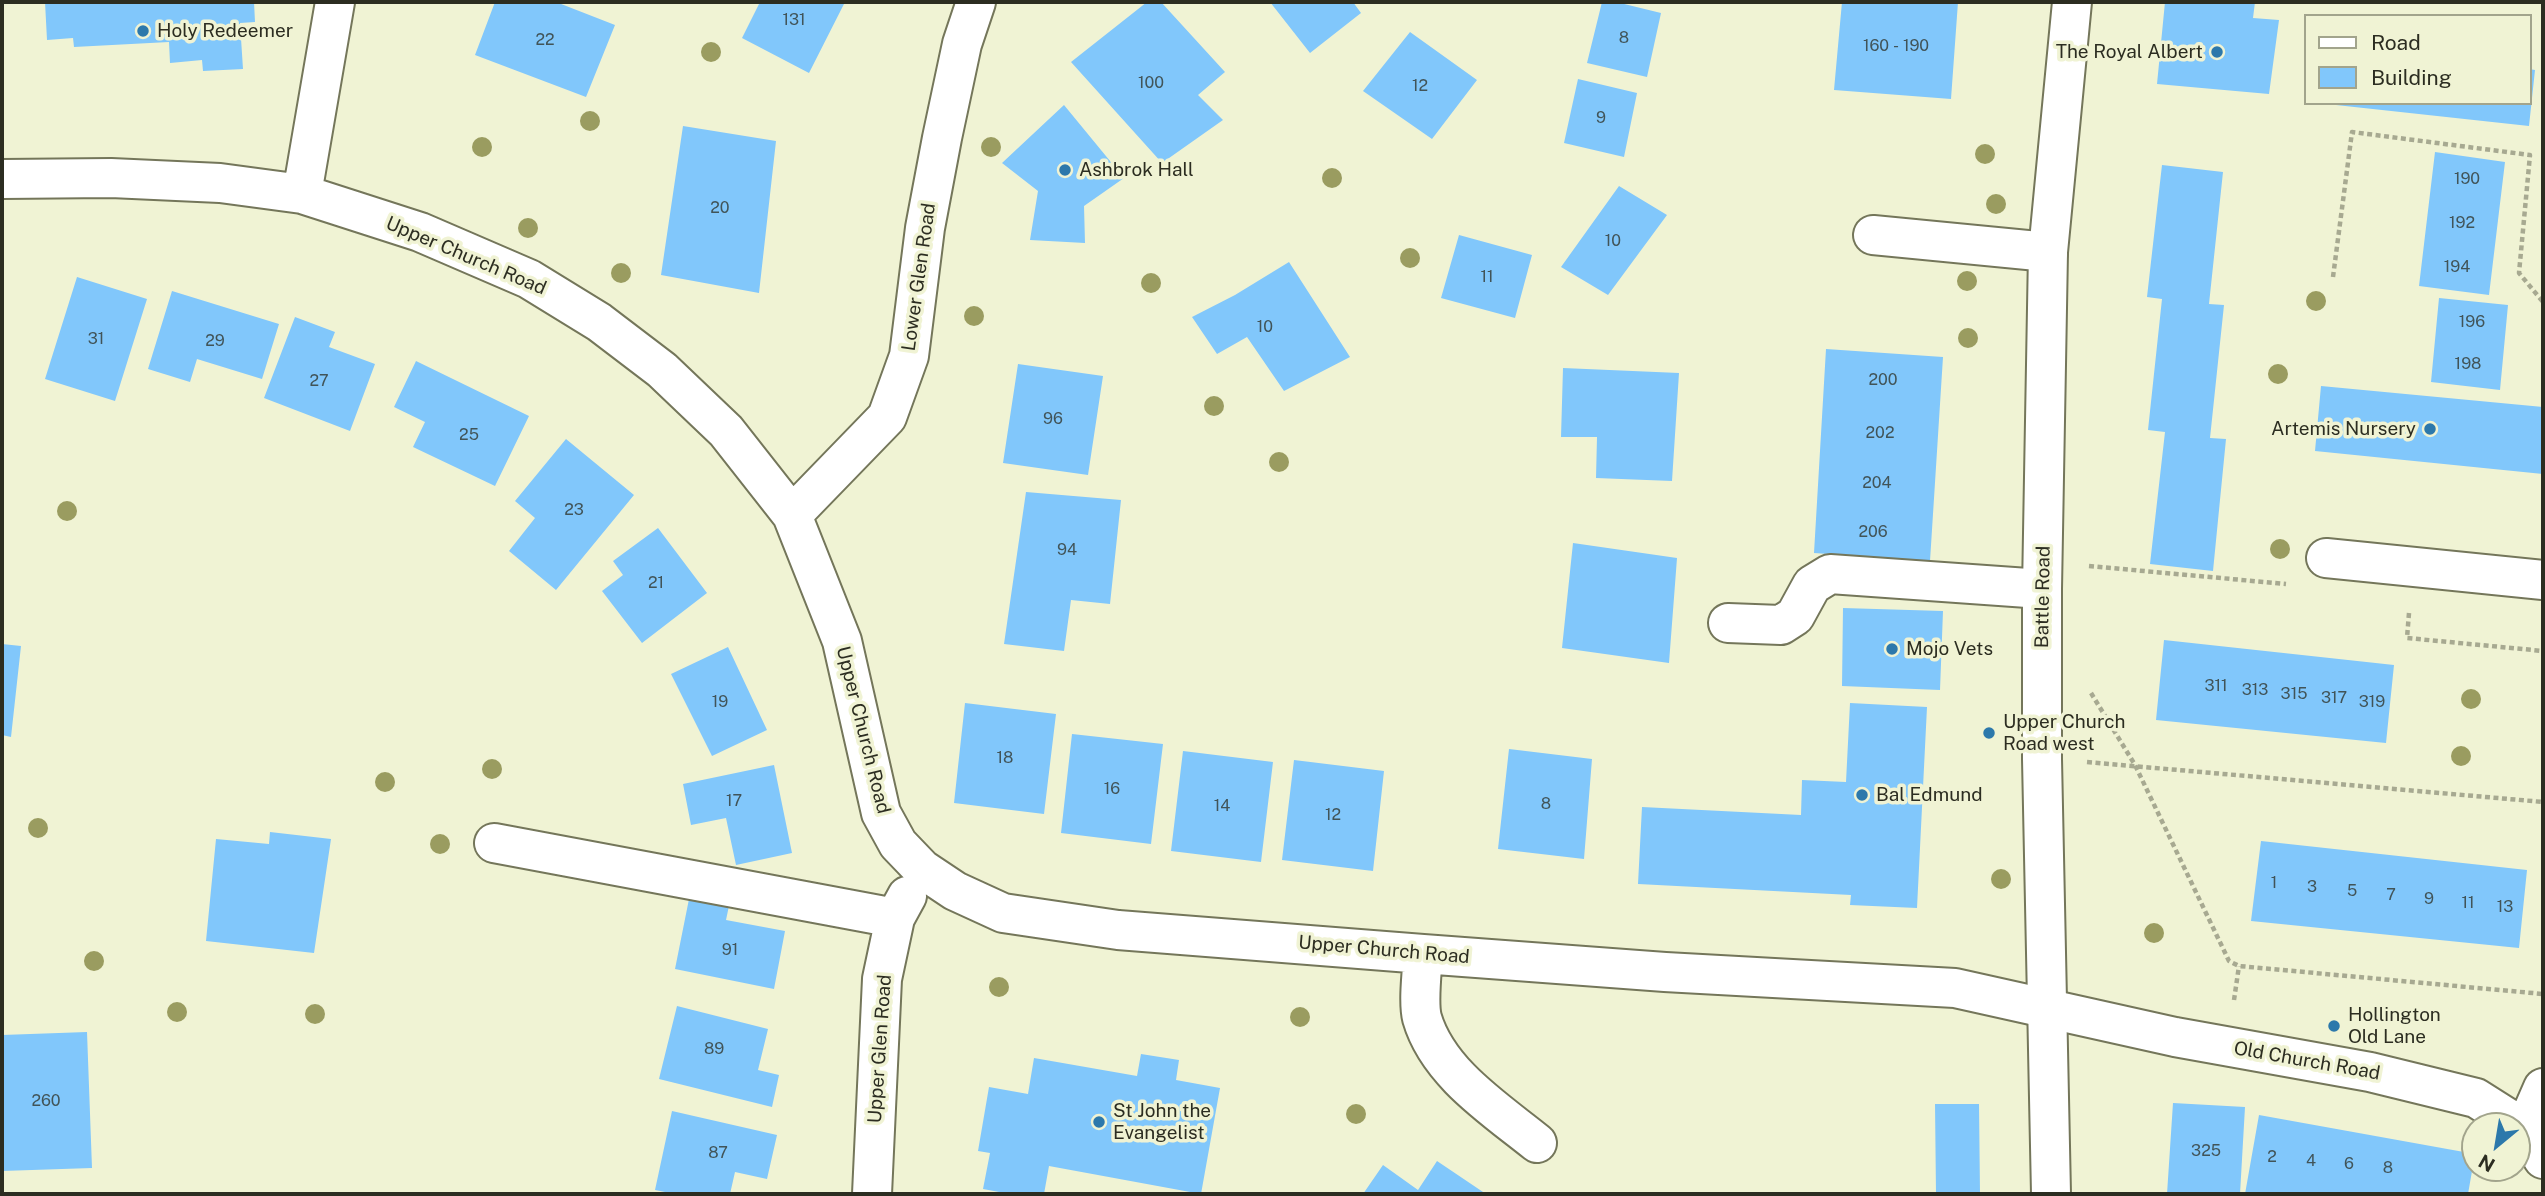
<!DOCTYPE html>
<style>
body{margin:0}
#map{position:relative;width:2545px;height:1196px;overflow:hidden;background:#f0f3d4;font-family:"Public Sans",sans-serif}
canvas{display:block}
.frame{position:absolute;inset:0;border:4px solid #2c2d21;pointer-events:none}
.legend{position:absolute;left:2304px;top:14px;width:228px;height:91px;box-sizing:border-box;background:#f0f3d4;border:2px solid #a2a48c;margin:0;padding:9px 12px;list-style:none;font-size:21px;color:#2c2d21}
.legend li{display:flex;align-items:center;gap:14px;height:35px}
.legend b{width:35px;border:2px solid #a2a48c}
.north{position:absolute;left:2461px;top:1112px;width:70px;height:70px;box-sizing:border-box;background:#f0f3d4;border:2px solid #a2a48c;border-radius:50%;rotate:210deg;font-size:19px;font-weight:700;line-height:28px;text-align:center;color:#2c2d21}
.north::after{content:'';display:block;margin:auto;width:24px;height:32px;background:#2c78ab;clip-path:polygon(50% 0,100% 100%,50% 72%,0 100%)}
</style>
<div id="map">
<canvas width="2545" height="1196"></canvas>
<div class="frame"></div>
<ul class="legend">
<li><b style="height:9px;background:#fff"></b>Road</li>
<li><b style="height:19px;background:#81c7fb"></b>Building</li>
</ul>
<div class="north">N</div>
</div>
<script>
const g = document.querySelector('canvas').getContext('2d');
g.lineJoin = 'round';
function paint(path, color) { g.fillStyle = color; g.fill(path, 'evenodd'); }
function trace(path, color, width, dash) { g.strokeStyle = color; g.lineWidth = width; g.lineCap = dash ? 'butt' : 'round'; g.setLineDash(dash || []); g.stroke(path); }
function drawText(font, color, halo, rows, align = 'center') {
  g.font = font + ' "Public Sans",sans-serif'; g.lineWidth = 7; g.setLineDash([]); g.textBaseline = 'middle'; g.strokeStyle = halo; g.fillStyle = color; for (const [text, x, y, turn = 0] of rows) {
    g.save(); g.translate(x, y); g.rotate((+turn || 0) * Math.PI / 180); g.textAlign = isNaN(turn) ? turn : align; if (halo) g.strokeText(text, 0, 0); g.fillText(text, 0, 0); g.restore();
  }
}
const building = new Path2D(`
 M45,2h209l1,20 -15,1 3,46 -40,2 -1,-11 -32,3 -1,-21 -95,5 -1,-9 -26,2z
 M495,2h61l59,23 -29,72 -111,-42z
 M760,2h85l-36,71 -67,-35z
 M1147,2h14l64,70 -27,23 25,25 -61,43 -91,-101z
 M1270,2h83l8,11 -51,40z
 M1602,2h14l45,11 -14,64 -60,-14z
 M1842,2h116l-7,97 -117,-9z
 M2165,2h90l-2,16 26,2 -10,74 -112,-10z
 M1410,32l67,48 -45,59 -69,-48z
 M2529,69l6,1 -6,56 -193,-21 1,-2h192z
 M1578,79l59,14 -13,64 -60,-14z
 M1064,105l60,73 -40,28 1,37 -55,-3 8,-49 -36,-28z
 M683,126l93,15 -17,152 -98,-18z
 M2435,152l70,10 -16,133 -70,-9z
 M2162,165l61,7 -14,132 15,1 -14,133 16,1 -13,132 -63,-7 15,-132 -17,-2 14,-131 -15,-2z
 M1619,186l48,29 -59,80 -47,-28z
 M1459,235l73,20 -17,63 -74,-20z
 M1289,262l61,95 -66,34 -37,-54 -30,17 -25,-37 43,-22z
 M77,277l70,22 -32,102 -70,-22z
 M172,291l107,33 -17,55 -65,-20 -7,23 -42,-13z
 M2439,298l69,7 -8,85 -69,-8z
 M295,317l40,15 -6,15 46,17 -25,67 -86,-33z
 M1826,349l117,8 -13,204 -116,-8z
 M416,361l113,55 -34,70 -82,-39 12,-25 -31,-15z
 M1018,364l85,12 -15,99 -85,-12z
 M1563,368l116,5 -7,108 -76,-3 1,-41h-36z
 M2321,386l222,21v67l-228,-23z
 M566,439l68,56 -78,95 -47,-39 26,-33 -20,-17z
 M1026,492l95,8 -11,104 -39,-4 -7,51 -60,-7z
 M658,528l49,65 -65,50 -40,-52 21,-16 -10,-14z
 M1573,543l104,15 -8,105 -107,-15z
 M1843,608l100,3 -3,79 -98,-4z
 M2164,640l230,25 -8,78 -230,-23z
 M2,644l19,2 -10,91 -9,-2z
 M728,647l39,83 -55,26 -41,-82z
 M965,703l91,11 -12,100 -90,-11z
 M1850,703l77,4 -10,201 -67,-3 1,-10 -213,-11 4,-77 159,8 1,-35 44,2z
 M1072,734l91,10 -12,100 -90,-11z
 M1509,749l83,10 -8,100 -86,-10z
 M1183,751l90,11 -12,100 -90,-11z
 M1294,760l90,11 -11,100 -91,-11z
 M774,765l18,88 -56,12 -10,-47 -35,7 -8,-41z
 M270,832l61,7 -17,114 -108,-12 10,-102 53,5z
 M2261,841l266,29 -8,78 -268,-27z
 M690,894l40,7 -4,19 59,11 -11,58 -99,-20z
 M677,1006l91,23 -10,41 21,5 -7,32 -113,-28z
 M87,1032l5,136 -90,3v-136z
 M1141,1054l38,6 -3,20 44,8 -19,106 -152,-28 -5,28h-34l-27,-5 7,-36 -12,-2 11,-64 39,7 6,-36 103,18z
 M2173,1103l72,4 -5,87h-73z
 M1935,1104h44l1,90h-44z
 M672,1111l105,24 -10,44 -32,-7 -5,22h-55l-20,-4z
 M2259,1115l216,39 -7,40h-176l-13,-2 -1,2h-33z
 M1437,1161l49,33h-123l20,-29 35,25z`);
const path = new Path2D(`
 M2333,277l19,-145 178,23 -11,118 24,29
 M2089,566l197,18
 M2409,613l-2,25 136,13
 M2091,693l44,72 94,196 10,5 304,28
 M2087,762l456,40
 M2234,1000l5,-34`);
const minor = new Path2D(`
 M2,179l109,-1 109,5 82,11 118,38 109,47 70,43 63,48 64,61 66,84 50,126 39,172 17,31 24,25 33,22 48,22 115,17 305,24 242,18 290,16 220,49 195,35 106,26 49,31 18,30
 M302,194l33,-192
 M1873,235l175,17
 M792,515l95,-98 22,-61 16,-128 17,-90 20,-94 14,-42
 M2326,558l217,22
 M1728,623l53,2 14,-9 17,-31 18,-11 212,15
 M494,843l401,75
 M1423,954c-1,17 -5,48 -1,64 16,55 73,91 115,125
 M2525,1129l18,-41
 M872,1194l10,-215 13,-61 12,-22`);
const major = new Path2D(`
 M2051,1194l-9,-435v-170l6,-337 24,-250`);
const trees = [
 [711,52],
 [590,121],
 [482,147],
 [991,147],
 [1985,154],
 [1332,178],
 [1996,204],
 [528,228],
 [1410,258],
 [621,273],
 [1967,281],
 [1151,283],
 [2316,301],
 [974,316],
 [1968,338],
 [2278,374],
 [1214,406],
 [1279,462],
 [67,511],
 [2280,549],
 [2471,699],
 [2461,756],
 [492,769],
 [385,782],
 [38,828],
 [440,844],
 [2001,879],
 [2154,933],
 [94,961],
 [999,987],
 [177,1012],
 [315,1014],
 [1300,1017],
 [1356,1114]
];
const markers = [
 [143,31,7,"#2c78ab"],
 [2217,52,7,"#2c78ab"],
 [1065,170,7,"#2c78ab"],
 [2430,429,7,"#2c78ab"],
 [1892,649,7,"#2c78ab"],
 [1989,733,7,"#2c78ab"],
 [1862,795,7,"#2c78ab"],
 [2334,1026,7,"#2c78ab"],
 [1099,1122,7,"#2c78ab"]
];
const numberNames = [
 ["131",794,20],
 ["8",1624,38],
 ["22",545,40],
 ["160 - 190",1896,46],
 ["100",1151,83],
 ["12",1420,86],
 ["9",1601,118],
 ["190",2467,179],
 ["20",720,208],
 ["192",2462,223],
 ["10",1613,241],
 ["194",2457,267],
 ["11",1487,277],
 ["196",2472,322],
 ["10",1265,327],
 ["31",96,339],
 ["29",215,341],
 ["198",2468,364],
 ["200",1883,380],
 ["27",319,381],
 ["96",1053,419],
 ["202",1880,433],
 ["25",469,435],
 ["204",1877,483],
 ["23",574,510],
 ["206",1873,532],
 ["94",1067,550],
 ["21",656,583],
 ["311",2216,686],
 ["313",2255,690],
 ["315",2294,694],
 ["317",2334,698],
 ["19",720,702],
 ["319",2372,702],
 ["18",1005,758],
 ["16",1112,789],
 ["17",734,801],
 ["8",1546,804],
 ["14",1222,806],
 ["12",1333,815],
 ["1",2274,883],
 ["3",2312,887],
 ["5",2352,891],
 ["7",2391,895],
 ["9",2429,899],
 ["11",2468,903],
 ["13",2505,907],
 ["91",730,950],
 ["89",714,1049],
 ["260",46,1101],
 ["325",2206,1151],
 ["87",718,1153],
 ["2",2272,1157],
 ["4",2311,1161],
 ["6",2349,1164],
 ["8",2388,1168]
];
const poiNames = [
 ["Holy Redeemer",157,31],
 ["The Royal Albert",2203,52,"right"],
 ["Ashbrok Hall",1079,170],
 ["Artemis Nursery",2416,429,"right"],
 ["Mojo Vets",1906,649],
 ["Upper Church",2003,722],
 ["Road west",2003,744],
 ["Bal Edmund",1876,795],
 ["Hollington",2348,1015],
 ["Old Lane",2348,1037],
 ["St John the",1113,1111],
 ["Evangelist",1113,1133]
];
const streetNames = [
 ["Upper Church Road",466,256,23],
 ["Lower Glen Road",919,277,-82],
 ["Battle Road",2043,597,-89],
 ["Upper Church Road",863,730,76],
 ["Upper Church Road",1384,950,5],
 ["Upper Glen Road",880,1049,-86],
 ["Old Church Road",2307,1061,10]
];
paint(building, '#81c7fb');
trace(minor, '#74765a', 42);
trace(major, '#74765a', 42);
trace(path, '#a7a991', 4.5, [5, 3.5]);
trace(minor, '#fff', 38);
trace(major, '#fff', 38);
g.fillStyle = '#9a9c60';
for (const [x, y] of trees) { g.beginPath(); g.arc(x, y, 10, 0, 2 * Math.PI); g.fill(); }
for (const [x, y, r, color] of markers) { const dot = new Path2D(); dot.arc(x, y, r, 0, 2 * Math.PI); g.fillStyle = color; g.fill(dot); trace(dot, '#f0f3d4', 2.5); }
drawText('16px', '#415458', null, numberNames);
drawText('19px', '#2c2d21', '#f0f3d4', poiNames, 'left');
drawText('19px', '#2c2d21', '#f0f3d4', streetNames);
</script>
